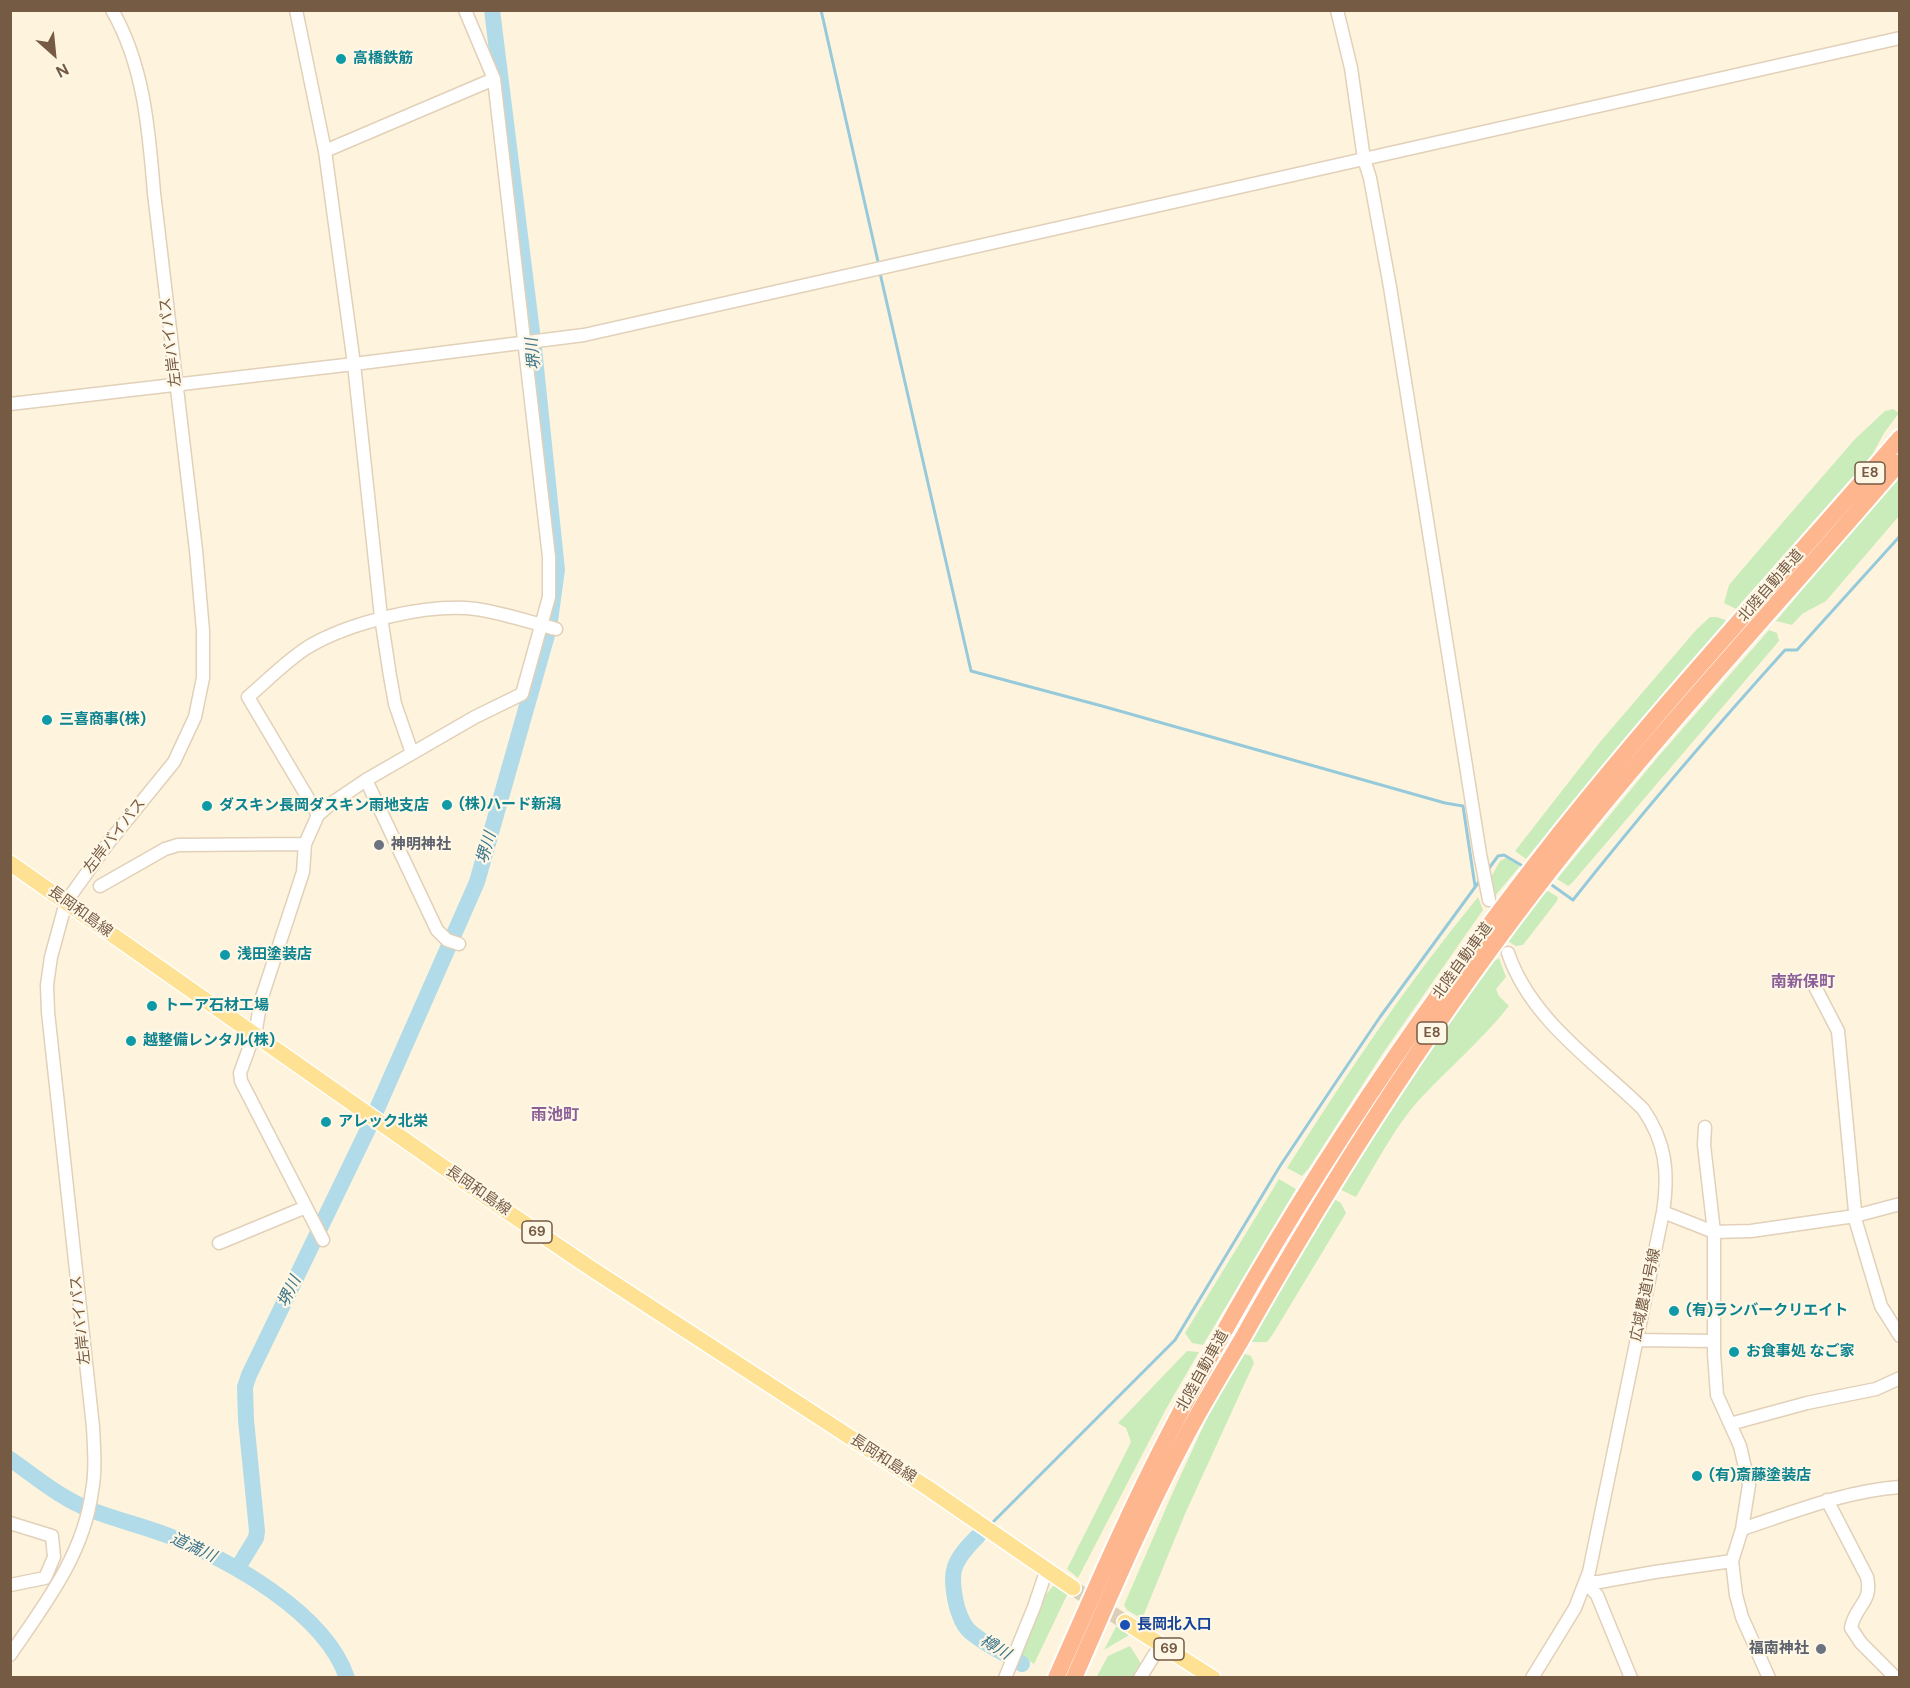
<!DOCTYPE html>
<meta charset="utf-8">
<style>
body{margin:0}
#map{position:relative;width:1910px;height:1688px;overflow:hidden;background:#fef4dd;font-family:"DM Sans",sans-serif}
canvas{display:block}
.frame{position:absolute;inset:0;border:12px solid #755a44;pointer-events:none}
.north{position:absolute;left:24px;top:24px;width:60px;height:60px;-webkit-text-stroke:4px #fff7e5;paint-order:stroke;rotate:153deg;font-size:16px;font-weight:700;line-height:24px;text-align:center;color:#755a44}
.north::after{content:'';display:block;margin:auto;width:21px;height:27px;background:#755a44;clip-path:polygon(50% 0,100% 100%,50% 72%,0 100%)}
</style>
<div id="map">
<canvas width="1910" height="1688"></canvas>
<div class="frame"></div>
<div class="north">N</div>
</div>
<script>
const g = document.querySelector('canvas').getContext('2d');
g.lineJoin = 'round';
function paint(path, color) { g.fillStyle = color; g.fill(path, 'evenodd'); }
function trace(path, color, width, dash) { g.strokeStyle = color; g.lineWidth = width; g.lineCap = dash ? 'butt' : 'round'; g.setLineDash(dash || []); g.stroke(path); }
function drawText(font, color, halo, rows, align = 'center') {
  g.font = font + ' "DM Sans","Noto Sans JP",sans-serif'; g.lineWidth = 4.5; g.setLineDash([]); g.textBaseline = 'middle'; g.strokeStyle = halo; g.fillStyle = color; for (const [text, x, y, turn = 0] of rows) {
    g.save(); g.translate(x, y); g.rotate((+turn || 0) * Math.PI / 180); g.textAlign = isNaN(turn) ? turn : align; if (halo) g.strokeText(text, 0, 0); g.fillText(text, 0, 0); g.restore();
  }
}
const green = new Path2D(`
 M1893,409l6,4 -15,20 -12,22 -136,154 -12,-6 5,-18 35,-41 91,-105 30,-28z
 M1899,475v41l-73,85 -24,13 -10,11 -16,-4z
 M1710,617h7l11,4 -87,98 -115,140 -11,-8 85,-109 96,-112z
 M1769,630l8,3 2,8 -207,242 -4,3 -11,-7 100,-121z
 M1506,858l14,8 -25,30 -5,-17 10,-18z
 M1546,890l12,7 -1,4 -34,44 -7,1 -7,-4v-4z
 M1478,897l5,13 -102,146 -72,112 -7,8 -15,-8c59,-93 121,-186 191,-271z
 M1499,958l7,19 -10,12 3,7 10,10c-27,34 -60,62 -90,94 -25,28 -43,64 -63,97l-19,-9 153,-224z
 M1279,1179l17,10 -93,156 -11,-2 -7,-10z
 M1334,1199l7,4 5,10 -73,121 -6,8h-23z
 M1187,1351l12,1 -33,57 -88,169 -11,-9 64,-127 -5,-14 -8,-5z
 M1242,1353l9,3 3,7 -69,151 -43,105 -15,-9 -3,-5 49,-113 53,-115z
 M1055,1584l14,7 -35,73 -13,-9 21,-56z
 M1119,1621l12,13 -27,16z
 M1130,1646l12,19 -9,12 -37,1 12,-22z`);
const stream = new Path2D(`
 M821,10l58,256
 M880,273l91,398 131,35 343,97 18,3 12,80
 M1487,871l11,-15 6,-1 22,13
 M1549,883l24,17c68,-86 139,-169 212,-250h12l103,-114
 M990,1525l185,-185 105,-174 54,-81 46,-68 101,-138`);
const river = new Path2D(`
 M10,1459c26,18 51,40 81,51 26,10 52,16 78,26 60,24 156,76 178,142
 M978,1536c-25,25 -30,35 -21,71 3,10 7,21 16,27 15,12 33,20 49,30
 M237,1569l19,-31 1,-7 -11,-111 -1,-33 4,-12 120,-248 108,-245 72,-254 8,-58 -23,-222 -42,-338`);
const majorTunnel = new Path2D(`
 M1073,1588l52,34`);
const minor = new Path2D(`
 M296,10l29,141 29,213 27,253 9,59 5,28 17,49
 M1337,10l14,58 13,91 6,19 20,109 90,567 9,46
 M325,151l169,-72
 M10,404l344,-40 230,-29 1316,-297
 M366,780l71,150 10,10 12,4
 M318,815l-70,-118c20,-17 38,-36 60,-50 42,-25 120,-44 168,-38 27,4 54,13 80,20
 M100,886l65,-37 13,-4 127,-1
 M1508,953c23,67 86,108 135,156 23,33 26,64 20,103l-74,360 -14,36 -43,70
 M1814,985l24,46 18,191 25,84 19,30
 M1705,1127l-1,18 10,87v122l3,41 23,51 9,39 -7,44 -10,32 4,34 6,22 27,61
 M1663,1212l51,20 37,-1 104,-15 45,-12
 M323,1240l-82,-159 -1,-8 16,-44 5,-29 42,-128 2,-28 13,-29 14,-12 34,-23 109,-63 47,-23 27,-97v-40l-55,-478 -29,-69
 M219,1243l87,-36
 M1636,1340l78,1
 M1730,1424l77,-21 69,-14 24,-11
 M1827,1500l40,77c6,26 -12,28 -16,51l10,15 35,35
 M10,1523l42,13 2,21 -9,21 -35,7
 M1742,1529c52,-17 103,-38 158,-42
 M10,1655c35,-51 74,-101 82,-164 4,-21 2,-43 1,-64l-45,-415 -1,-27 4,-28 15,-55 43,-60 65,-80 21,-45 8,-39v-47l-7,-81 -42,-357c-5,-62 -10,-128 -42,-183
 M1005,1678l29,-71 13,-38
 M1140,1678l21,-34
 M1631,1678l-34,-83 -12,-13h14l56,-10 77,-11`);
const major = new Path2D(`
 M10,863l489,343 90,61 339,221 145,100
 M1125,1622l88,56`);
const highway = new Path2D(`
 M1056,1678c37,-84 73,-167 115,-248 109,-211 241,-409 388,-596 108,-136 227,-264 341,-396
 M1074,1678c35,-80 69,-160 109,-236 18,-35 39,-69 59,-103 92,-164 194,-323 310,-471 110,-140 232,-270 348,-406`);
const markers = [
 [341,59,6,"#0f9aa8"],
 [47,720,6,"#0f9aa8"],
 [447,805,6,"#0f9aa8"],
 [207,806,6,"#0f9aa8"],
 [379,845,6,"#6b7280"],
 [225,955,6,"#0f9aa8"],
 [152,1006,6,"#0f9aa8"],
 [131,1041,6,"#0f9aa8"],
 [326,1122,6,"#0f9aa8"],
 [1674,1311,6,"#0f9aa8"],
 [1734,1352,6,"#0f9aa8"],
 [1697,1476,6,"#0f9aa8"],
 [1125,1625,6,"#1a4fb4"],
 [1821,1649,6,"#6b7280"]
];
const shields = [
 [1870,473,30],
 [1432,1033,30],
 [537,1232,30],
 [1169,1649,30]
];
const shieldNames = [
 ["E8",1870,473],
 ["E8",1432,1033],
 ["69",537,1232],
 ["69",1169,1649]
];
const cultureNames = [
 ["高橋鉄筋",353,59],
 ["三喜商事(株)",59,720],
 ["(株)ハード新潟",459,805],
 ["ダスキン長岡ダスキン雨地支店",219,806],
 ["浅田塗装店",237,955],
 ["トーア石材工場",164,1006],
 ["越整備レンタル(株)",143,1041],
 ["アレック北栄",338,1122],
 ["(有)ランバークリエイト",1686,1311],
 ["お食事処 なご家",1746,1352],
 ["(有)斎藤塗装店",1709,1476]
];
const streetNames = [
 ["左岸バイパス",171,342,-97],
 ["北陸自動車道",1771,586,-49],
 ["左岸バイパス",115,836,-52],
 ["長岡和島線",80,912,36],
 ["北陸自動車道",1463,961,-54],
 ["長岡和島線",478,1191,35],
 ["広域農道1号線",1646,1295,-78],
 ["左岸バイパス",81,1320,-96],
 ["北陸自動車道",1203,1371,-61],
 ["長岡和島線",883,1459,33]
];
const worshipNames = [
 ["神明神社",391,845],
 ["福南神社",1809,1649,"right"]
];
const transitNames = [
 ["長岡北入口",1137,1625]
];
const waterNames = [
 ["堺川",534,354,-96],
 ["堺川",487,848,-74],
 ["堺川",290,1292,-64],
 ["道満川",193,1548,25],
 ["樽川",995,1648,31]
];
const neighbourhoodNames = [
 ["南新保町",1803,983],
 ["雨池町",555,1116]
];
paint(green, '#caecbb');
trace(stream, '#96cadb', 3);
trace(river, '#b1dbe8', 16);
trace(majorTunnel, '#dcceb7', 15, [15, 8]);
trace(minor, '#e2d0b9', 15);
trace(major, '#fff', 18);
trace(highway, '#fff', 20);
trace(minor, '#fff', 12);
trace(major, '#ffe193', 15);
trace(highway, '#feb68e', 16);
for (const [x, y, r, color] of markers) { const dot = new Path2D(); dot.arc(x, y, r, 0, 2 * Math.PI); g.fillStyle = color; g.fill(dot); trace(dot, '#fff7e5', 2); }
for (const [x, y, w] of shields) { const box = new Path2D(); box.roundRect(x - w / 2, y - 11, w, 22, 4.5); g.fillStyle = '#fff7e5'; g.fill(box); trace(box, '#755a44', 1.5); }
drawText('bold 14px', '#755a44', null, shieldNames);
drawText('bold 15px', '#0d838f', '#fff7e5', cultureNames, 'left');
drawText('15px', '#755a44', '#fff7e5', streetNames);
drawText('bold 15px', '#5b616d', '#fff7e5', worshipNames, 'left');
drawText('bold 15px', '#164399', '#fff7e5', transitNames, 'left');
drawText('italic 16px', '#3c768b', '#fff7e5', waterNames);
drawText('bold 16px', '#8b5f99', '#fff7e5', neighbourhoodNames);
</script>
